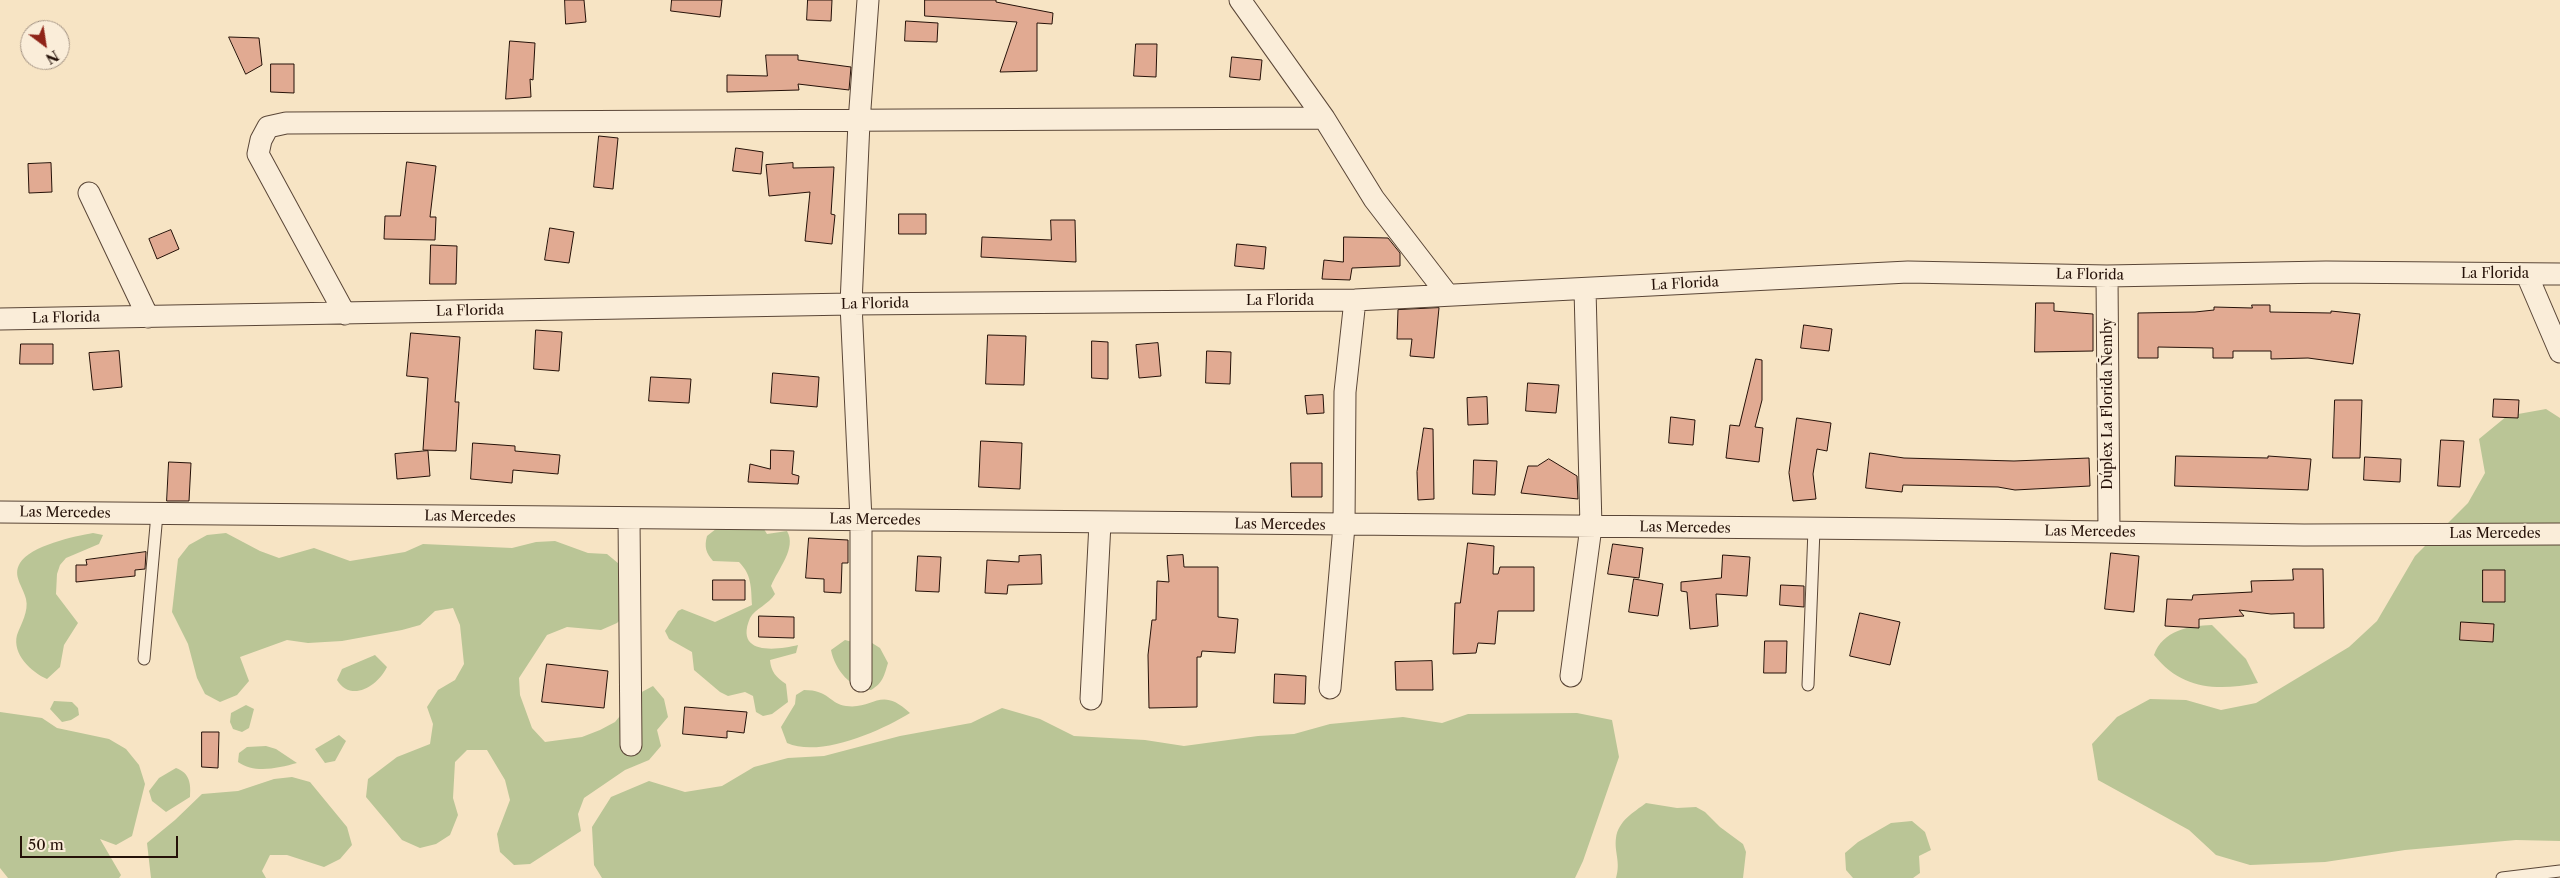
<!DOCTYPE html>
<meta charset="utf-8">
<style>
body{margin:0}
#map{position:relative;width:2560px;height:878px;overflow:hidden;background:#f7e4c4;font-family:"Libre Caslon Text",serif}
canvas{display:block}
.north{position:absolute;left:20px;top:20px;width:50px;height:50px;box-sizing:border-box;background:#faedd9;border:1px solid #a59585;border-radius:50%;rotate:149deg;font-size:14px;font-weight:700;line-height:20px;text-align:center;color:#251108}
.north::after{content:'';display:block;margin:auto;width:18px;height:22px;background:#8f2418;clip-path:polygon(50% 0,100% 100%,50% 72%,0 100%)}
.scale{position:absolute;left:20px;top:836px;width:158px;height:22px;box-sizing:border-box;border:2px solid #251108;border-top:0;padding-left:6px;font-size:15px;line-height:18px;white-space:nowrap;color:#251108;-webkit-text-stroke:4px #faedd9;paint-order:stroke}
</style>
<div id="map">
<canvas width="2560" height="878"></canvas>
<div class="north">N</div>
<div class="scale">50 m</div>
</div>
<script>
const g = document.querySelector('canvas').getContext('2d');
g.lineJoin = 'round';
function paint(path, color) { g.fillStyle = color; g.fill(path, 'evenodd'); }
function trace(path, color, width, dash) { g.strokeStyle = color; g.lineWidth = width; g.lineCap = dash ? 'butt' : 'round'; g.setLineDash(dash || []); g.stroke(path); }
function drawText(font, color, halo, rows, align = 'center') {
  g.font = font + ' "Libre Caslon Text",serif'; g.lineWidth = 4; g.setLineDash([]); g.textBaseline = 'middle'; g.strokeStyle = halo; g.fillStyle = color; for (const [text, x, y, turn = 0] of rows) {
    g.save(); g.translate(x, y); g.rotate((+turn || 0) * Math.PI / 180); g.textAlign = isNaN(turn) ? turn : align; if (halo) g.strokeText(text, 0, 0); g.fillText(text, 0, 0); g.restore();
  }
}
const green = new Path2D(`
 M2546,409l14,9v423l-44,-1 -111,10 -80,12 -75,3 -34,-10 -27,-25 -91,-50 -6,-36 25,-27 33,-18 36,1 35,10 35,-7 93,-56 28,-26 38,-65 53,-53 17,-30 -6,-34 28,-23z
 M721,525l41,1 5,8 20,-3c10,17 -9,38 -16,55l4,8c-6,10 -20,15 -25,24 -16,38 28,32 48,27l-2,8 -26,7c1,12 6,17 16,24l2,18 -16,12 -9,2 -7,-4 -3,-16 -8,-4 -17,4 -8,-4 -26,-22 -2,-18 -23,-13 -4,-8 13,-20 4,-2 33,13 37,-17c-1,-17 0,-30 -13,-43l-26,-1c-7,-8 -9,-14 -6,-25z
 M93,533l10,2 -4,9 -33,14 -6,7 -3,9 -1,20 22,29 -14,22 -4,22 -13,12c-16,-7 -35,-25 -30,-44 4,-11 12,-24 9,-36 -3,-13 -14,-23 -6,-36 10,-17 55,-27 73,-30z
 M226,533l34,18 19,7 35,-10 36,13 55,-9 18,-8 89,4 24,-6 19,-1 33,12 19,1 29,24 -6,32 -13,13 -16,7 -34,-3 -20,8 -28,43 1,17 12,33 13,14 37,-5 18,-7 15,-8 23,-28 15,-8 11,13 4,18 -11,13 4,16 -12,14 -24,10 -41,28 -6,16 3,17 -51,33 -16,1 -14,-13 -3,-18 13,-34 -5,-20 -18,-30h-20l-12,12 -2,36 5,17 -8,20 -14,9 -16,4 -18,-8 -36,-43 2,-18 29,-22 33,-13 3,-20 -6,-17 11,-17 17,-10 9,-16 -4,-39 -7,-17 -18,3 -15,14 -18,5 -60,11 -34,2 -21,-3 -47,17 9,24 -12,14 -17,7 -15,-8 -8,-16 -9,-34 -16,-32 6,-53 11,-14 18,-10z
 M2212,625l34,34 12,24c-41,8 -76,7 -104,-28 9,-25 35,-29 58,-30z
 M845,640l19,5 8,-2 8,5 8,15c-4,13 -5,20 -17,27 -20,-1 -36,-20 -40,-40z
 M375,655l12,12c-9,19 -36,36 -50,13l5,-11z
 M804,690c25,0 26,14 42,16 28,4 34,-21 64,7 -29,18 -90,45 -123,30l-6,-16 14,-23 1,-9z
 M54,701l18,1 6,6 1,7 -8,5 -9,2 -12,-13z
 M246,705l8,4 -5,19 -7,4 -9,-3 -3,-7 1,-9z
 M1002,708l38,11 34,17 71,4 39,6 74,-10 36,-2 36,-10 73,-7 39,6 26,-9 109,-1 35,7 7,37 -36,104 -8,17h-973l-8,-13 -2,-38 19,-30 38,-16 36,11 37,-6 32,-19 34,-9 36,-2 76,-20 71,-13z
 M0,712l42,6 15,10 52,11 17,10 13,16 6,19 -13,52 -16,9 -16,-6 21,36 -2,3h-111l-8,-10z
 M339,735l7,6 -11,20 -10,2 -10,-14z
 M266,746l10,3 21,14c-19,5 -42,11 -59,-1l1,-9 8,-6z
 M176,768c14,5 15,16 14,29l-24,15 -14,-11 -3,-10 10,-13z
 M292,777l18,5 37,45 5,18 -12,14 -16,8 -37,-12h-17l-8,16 4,7h-115l-4,-35 28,-23 27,-26 36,-3 36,-12z
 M1646,803l31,5 19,-1 9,5 15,15 23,17 3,8 -3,26h-127c5,-16 -2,-26 0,-40 2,-17 18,-26 30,-35z
 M1912,821l13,11 6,18 -12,6 1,17 -7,5h-60l-7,-8 -1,-17 13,-11 33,-19z`);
const building = new Path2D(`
 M565,0h19l2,22 -20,2z
 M672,0h50l-2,17 -49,-6z
 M808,0h24l-1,21 -24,-1z
 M925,0h71v2l57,11 -1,11 -15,-1v48l-37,1 17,-50 -92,-6z
 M906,21l32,2 -1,19 -32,-1z
 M229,37l30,1 3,27 -16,9z
 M510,41l25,2 -2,37 -3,-1 1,18 -25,2z
 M1136,44h21l-1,33 -22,-1z
 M766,55h32v5l53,7 -2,23 -51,-6 1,6 -72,2v-17l40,1z
 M1232,57l30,3 -2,20 -30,-3z
 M271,64h23v29l-23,-1z
 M599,136l19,2 -5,51 -19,-2z
 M736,148l27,4 -2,22 -28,-3z
 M407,162l29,4 -6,51h6l-1,23 -51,-1 1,-23h15z
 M51,163l1,29 -23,1 -1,-29z
 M793,163v5l41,-1 -3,47 4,1 -3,29 -27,-3 5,-49 -41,4 -3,-31z
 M899,214h27v20h-27z
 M1051,220h24l1,42 -95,-5 1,-20 69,3z
 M550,228l24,4 -5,31 -24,-3z
 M171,230l8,19 -22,10 -8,-20z
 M1344,237l44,1 12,15v13l-48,2 -2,12 -28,-1 2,-19 19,2z
 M1237,244l29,3 -2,22 -29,-3z
 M431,245l26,1 -1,38h-26z
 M2036,303h18v8l39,3v37l-58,1z
 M2252,305h18v7l61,1v-2l29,3 -7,50 -45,-6 -37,1v-8h-38v7h-20v-10l-55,-1v11h-20v-45l57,-1 19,-2v-3l38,1z
 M1439,308l-5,50 -24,-2 2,-17h-15l1,-29z
 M1804,325l28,4 -3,22 -28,-3z
 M536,330l26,2 -3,39 -25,-2z
 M411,333l49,4 -5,65h4l-3,49 -33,-1 5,-72 -21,-2z
 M988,335l38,1 -2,49 -38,-1z
 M1092,341l16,1v37l-16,-1z
 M1158,343l3,33 -22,2 -3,-33z
 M21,344h32v20h-33z
 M119,351l3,36 -29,3 -4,-37z
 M1207,351l24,1 -1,32 -24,-1z
 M1756,359l6,1v40l-7,27 8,1 -4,34 -33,-4 4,-33 9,1z
 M773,373l46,4 -2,30 -46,-4z
 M651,377l40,2 -2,24 -40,-2z
 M1528,383l31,2 -3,28 -30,-2z
 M1323,395l1,18 -17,1 -2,-18z
 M1487,397l1,27 -20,1 -1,-27z
 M2494,399l25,1 -1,18 -25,-1z
 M2335,400h27l-2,58h-27z
 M1671,417l24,3 -2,25 -24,-2z
 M1797,418l34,5 -4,28 -10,-2 -4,25 3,25 -23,2 -4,-28z
 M1424,428l9,1 1,70 -16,1 -1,-28z
 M2441,440l23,1 -4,46 -22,-1z
 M981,441l41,2 -2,46 -41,-2z
 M473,443l42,3v5l45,4 -2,19 -45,-4 -1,13 -41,-4z
 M771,450l23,1 -2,23 7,2 -1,8 -50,-2 2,-18 20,5z
 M428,451l2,25 -33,3 -2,-25z
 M1870,453l34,5 110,3 75,-3 1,28 -75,4 -17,-3 -95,-2 -1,7 -36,-4z
 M2176,456l92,2v-2l43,3 -3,31 -133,-4z
 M2365,457l36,2 -1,23 -36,-2z
 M1549,459l28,17 1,23 -57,-6 7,-27h9z
 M1474,460l23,1 -2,34 -22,-1z
 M169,462l22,1 -2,38h-22z
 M1291,463h31v34h-30z
 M809,538l39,2v23h-6l-1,30 -17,-1v-13l-18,-1z
 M1468,543l26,3 -1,28h5l2,-7h34v44h-36l-3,33 -17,-1 -2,10 -23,1 2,-51h5z
 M1613,544l30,4 -4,30 -31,-4z
 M146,552l-1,17 -10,1v6l-59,6v-17h11l-1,-5z
 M2111,553l28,3 -5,56 -29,-3z
 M1041,555l1,29 -34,1 -1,9 -22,-1 2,-33 32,2v-6z
 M1183,555l1,12h34v50l20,2 -3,34 -33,-2 -1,6h-4v50l-48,1 -1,-53 4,-35h4l1,-39 12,1 -2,-26z
 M1723,555l27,2 -3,39 -31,-2 2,32 -28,3 -3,-37 -6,-1v-9l40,-4z
 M918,556l23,1 -2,35 -23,-1z
 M2293,569h30l1,59h-30v-15l-23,1 -32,-4 5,6 -45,3v9l-34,-2 2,-27 25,1 1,-5 59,-3 -1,-11 42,-1z
 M2483,570h22v32h-22z
 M1634,579l29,5 -5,32 -29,-4z
 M713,580h32v20h-32z
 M1781,585l23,1v21l-24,-2z
 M1860,613l40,9 -10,43 -40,-9z
 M759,616l35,1v21l-35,-1z
 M2461,622l33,2 -1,18 -33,-2z
 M1765,641h22l-1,32h-22z
 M1432,661l1,29h-37l-1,-28z
 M547,664l61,7 -4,37 -62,-6z
 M1275,674l31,2 -1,28 -31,-1z
 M685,707l62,5 -3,21 -17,-2v7l-44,-4z
 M202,732h17l-1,36 -16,-1z`);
const service = new Path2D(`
 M144,659l13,-145
 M1808,685l6,-156
 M2502,878l58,-7`);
const minor = new Path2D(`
 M1240,0l84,118 50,81 73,95
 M89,193l59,124
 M2527,275l33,77
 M2107,276l2,256
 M345,314l-87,-160 3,-14 7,-13 18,-4 1038,-5
 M0,319l851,-15 504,-4 553,-28 199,4 219,-4 234,2
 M0,512l1907,17 397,6 256,-1
 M629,518l2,227
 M1571,676l20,-149 -6,-238
 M861,681v-161l-10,-216 8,-182 9,-122
 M1330,688l14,-162 1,-134 10,-92
 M1091,699l9,-176`);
const streetNames = [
 ["La Florida",2495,274],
 ["La Florida",2090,275,1],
 ["La Florida",1685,284,-3],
 ["La Florida",1280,301],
 ["La Florida",875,304,-1],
 ["La Florida",470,311,-1],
 ["La Florida",66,318,-1],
 ["Dúplex La Florida Ñemby",2108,404,-90],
 ["Las Mercedes",65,513,1],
 ["Las Mercedes",470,517,1],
 ["Las Mercedes",875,520,1],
 ["Las Mercedes",1280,525,1],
 ["Las Mercedes",1685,528,1],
 ["Las Mercedes",2090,532,1],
 ["Las Mercedes",2495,534]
];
paint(green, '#bac596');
paint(building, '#e1aa92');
trace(building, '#251108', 1);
trace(service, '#5a4637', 13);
trace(minor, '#5a4637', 23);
trace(service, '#faedd9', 11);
trace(minor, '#faedd9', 21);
drawText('14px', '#251108', '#faedd9', streetNames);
</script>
